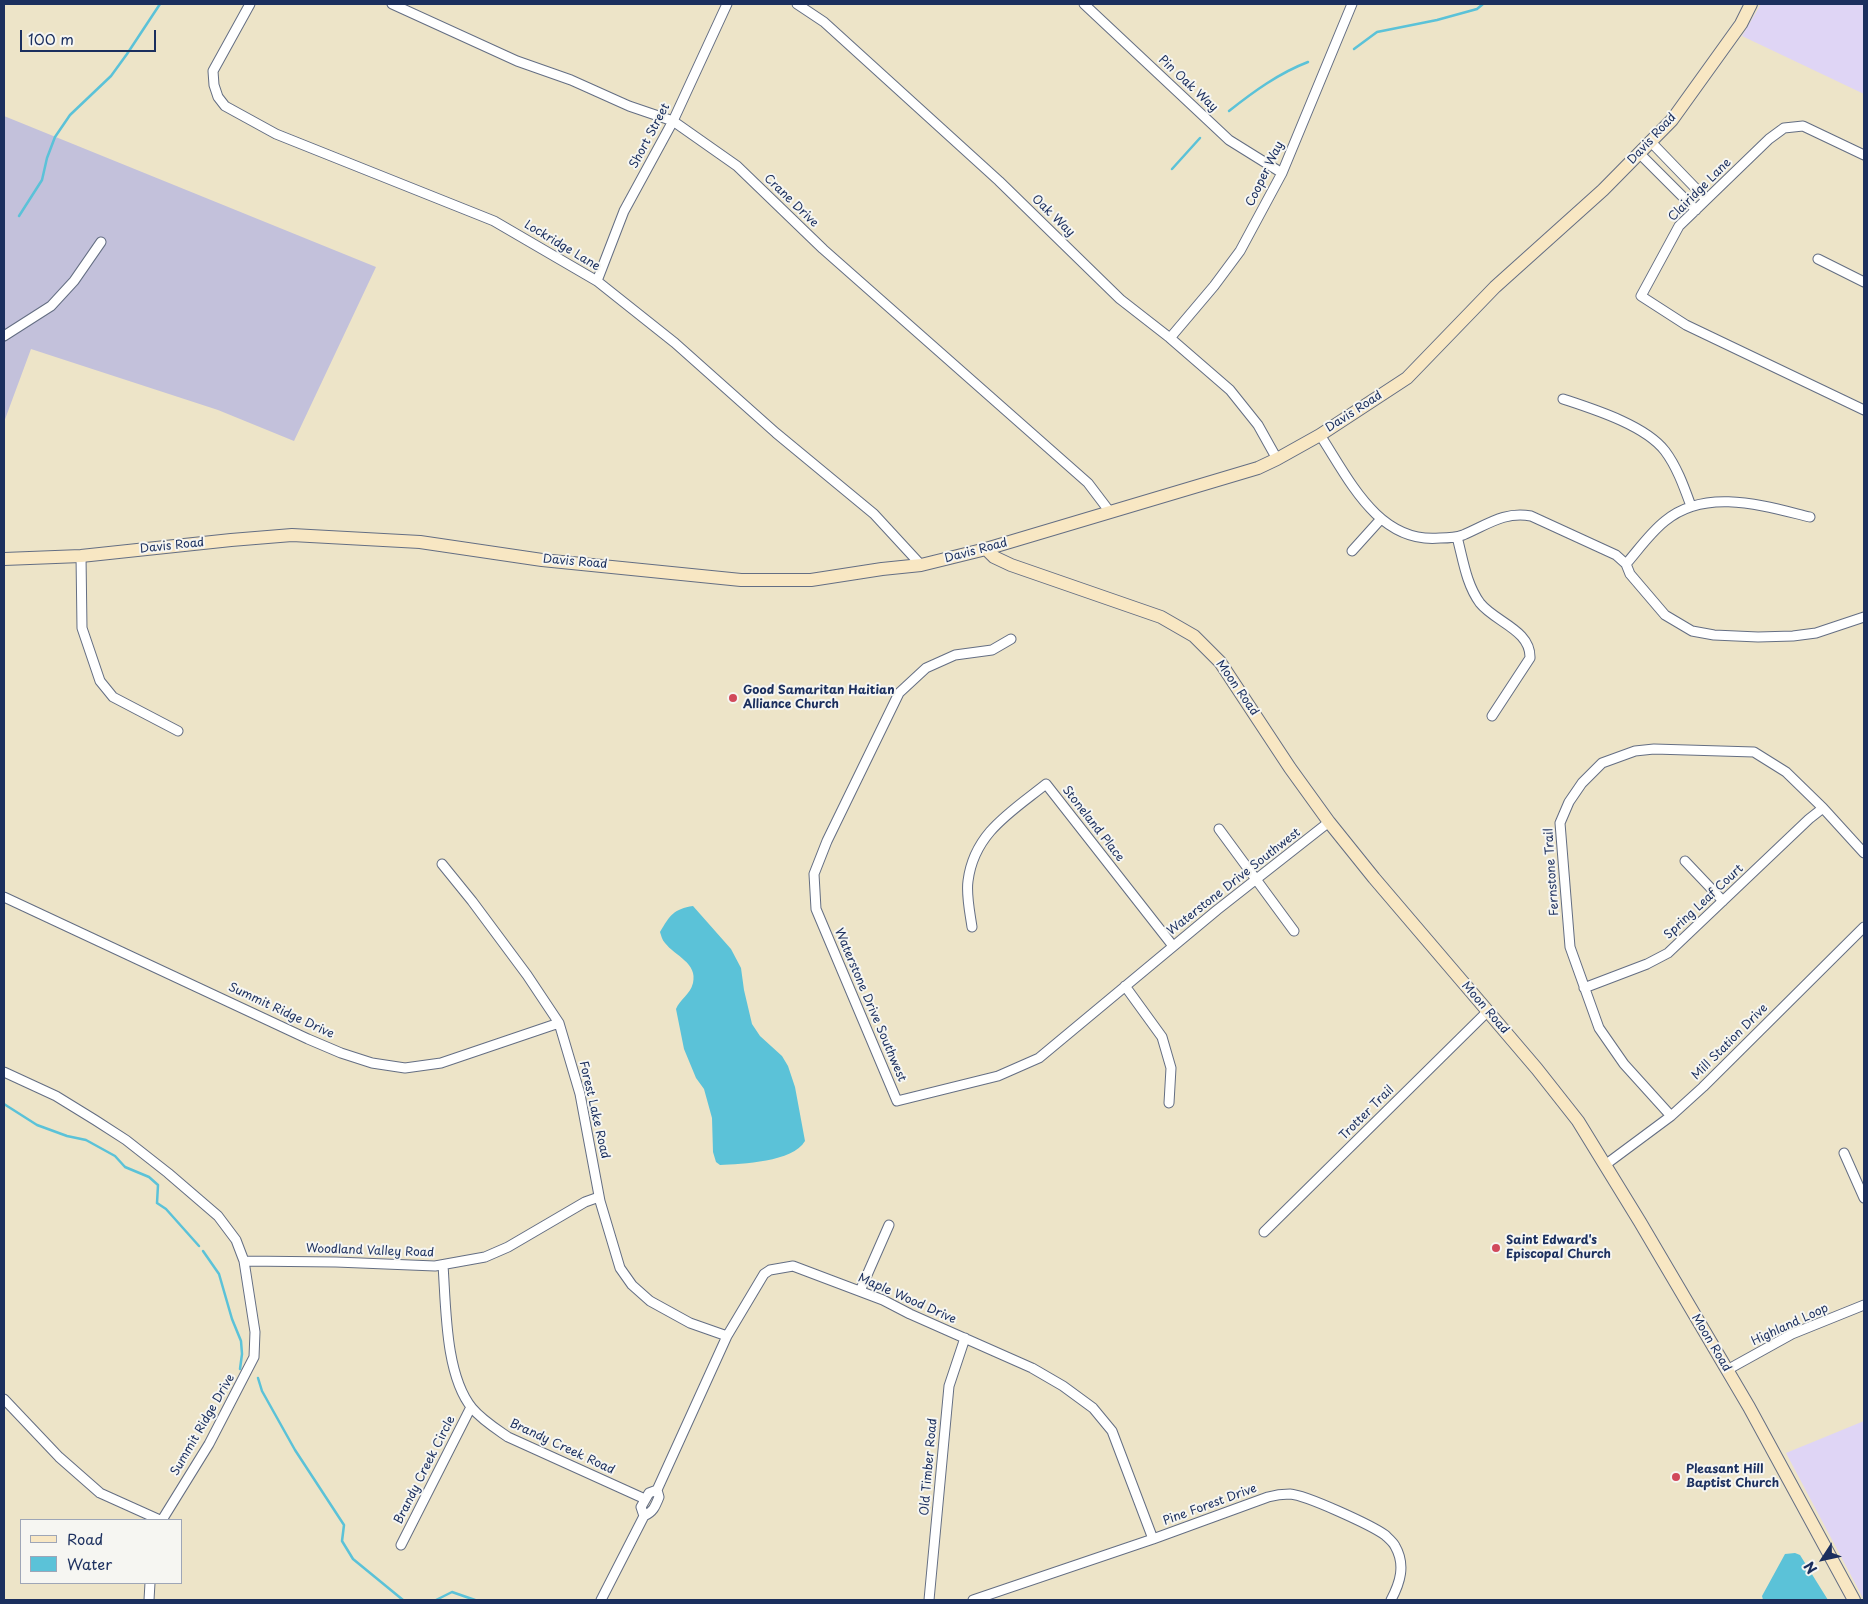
<!DOCTYPE html>
<style>
body{margin:0}
#map{position:relative;width:1868px;height:1604px;overflow:hidden;background:#ede4c8;font-family:"Playpen Sans",sans-serif}
canvas{display:block}
.frame{position:absolute;inset:0;border:5px solid #1b2f5e;pointer-events:none}
.legend{position:absolute;left:20px;top:1519px;width:162px;height:65px;box-sizing:border-box;background:#f6f6f2;border:1px solid #9ea6b7;margin:0;padding:6px 9px;list-style:none;font-size:15px;color:#1b2f5e}
.legend li{display:flex;align-items:center;gap:10px;height:25px}
.legend b{width:25px;border:1px solid #9ea6b7}
.north{position:absolute;left:1798px;top:1534px;width:50px;height:50px;-webkit-text-stroke:4px #f6f6f2;paint-order:stroke;rotate:235deg;font-size:14px;font-weight:700;line-height:20px;text-align:center;color:#1b2f5e}
.north::after{content:'';display:block;margin:auto;width:18px;height:22px;background:#1b2f5e;clip-path:polygon(50% 0,100% 100%,50% 72%,0 100%)}
.scale{position:absolute;left:20px;top:30px;width:136px;height:22px;box-sizing:border-box;border:2px solid #1b2f5e;border-top:0;padding-left:6px;font-size:15px;line-height:18px;white-space:nowrap;color:#1b2f5e;-webkit-text-stroke:4px #f6f6f2;paint-order:stroke}
</style>
<div id="map">
<canvas width="1868" height="1604"></canvas>
<div class="frame"></div>
<ul class="legend">
<li><b style="height:6px;background:#f8e7c3"></b>Road</li>
<li><b style="height:14px;background:#5bc2d8"></b>Water</li>
</ul>
<div class="north">N</div>
<div class="scale">100 m</div>
</div>
<script>
const g = document.querySelector('canvas').getContext('2d');
g.lineJoin = 'round';
function paint(path, color) { g.fillStyle = color; g.fill(path, 'evenodd'); }
function trace(path, color, width, dash) { g.strokeStyle = color; g.lineWidth = width; g.lineCap = dash ? 'butt' : 'round'; g.setLineDash(dash || []); g.stroke(path); }
function drawText(font, color, halo, rows, align = 'center') {
  g.font = font + ' "Playpen Sans",sans-serif'; g.lineWidth = 4; g.setLineDash([]); g.textBaseline = 'middle'; g.strokeStyle = halo; g.fillStyle = color; for (const [text, x, y, turn = 0] of rows) {
    g.save(); g.translate(x, y); g.rotate((+turn || 0) * Math.PI / 180); g.textAlign = isNaN(turn) ? turn : align; if (halo) g.strokeText(text, 0, 0); g.fillText(text, 0, 0); g.restore();
  }
}
const built = new Path2D(`
 M1761,4h103v90l-122,-58z
 M1864,1421v179l-78,-147z`);
const industrial = new Path2D(`
 M4,116l372,151 -82,174 -76,-31 -187,-61 -27,73z`);
const water = new Path2D(`
 M693,906l38,43 10,19 3,22 8,34 8,12 22,20 6,10 7,21 10,54c-12,21 -63,23 -85,24l-4,-3 -3,-10 -1,-34 -8,-29 -8,-11 -12,-29 -8,-40c4,-10 14,-14 17,-26 5,-20 -18,-27 -28,-40 -3,-3 -4,-8 -5,-11 10,-17 14,-23 33,-26z
 M1795,1553l5,2 28,45h-65l-1,-4 23,-42z`);
const stream = new Path2D(`
 M1354,49l23,-17 60,-12 40,-11 6,-5
 M1229,111c24,-19 50,-38 79,-49
 M1172,169l28,-31
 M19,216l23,-36 5,-22 8,-21 15,-22 41,-39 16,-22 33,-50
 M4,1104l33,21 30,11 19,4 29,16 10,11 24,10 9,8 -1,18 9,6 33,37
 M203,1251l16,23 13,45 9,22 1,13 -2,15
 M258,1378l4,13 33,59 49,75 -2,16 11,18 50,41
 M436,1600l16,-8 23,8`);
const street = new Path2D(`
 M250,4l-37,67 1,14 4,12 7,9 51,28 218,87 103,60 78,62 101,90 98,81 47,51
 M392,4l125,57 54,19 58,26 44,15 64,45 86,83 265,234 22,29
 M797,4l27,18 175,159 121,118 50,39 60,52 28,35 19,34
 M1084,4l145,136 53,33
 M1650,141l56,58
 M1639,153l57,57
 M1864,155l-61,-29 -19,2 -15,11 -90,87 -38,70 45,29 178,85
 M1818,259l46,23
 M597,281l27,-70 49,-90 54,-117
 M4,336l47,-30 23,-25 27,-39
 M1170,338l44,-52 26,-35 42,-78 70,-169
 M1563,399c30,10 82,26 102,52 12,16 19,36 26,55
 M1320,435c29,44 58,109 120,103 8,0 15,0 23,-3 24,-10 41,-24 68,-19l85,39 10,9 4,10 35,41 27,16 22,4 44,2 35,-1 23,-3 48,-16
 M1457,537c6,22 9,47 23,66 15,19 51,27 50,55l-38,58
 M1352,551l28,-31
 M81,556l1,72 18,53 13,16 65,34
 M1626,564c13,-15 24,-31 39,-43 41,-34 99,-15 145,-4
 M1011,639l-19,11 -37,5 -29,13 -27,25 -72,148 -13,33 2,35 81,192 101,-25 41,-18 178,-148 112,-88
 M1219,829l75,102
 M1685,861l38,40
 M442,864l30,37 55,74 32,48 21,71 20,107 20,67 12,17 18,16 40,22 37,13
 M4,897l304,142 33,14 31,10 33,5 36,-5 118,-40
 M972,927c-2,-14 -6,-32 -4,-46 6,-48 43,-69 78,-97l127,162
 M1125,986l37,51 9,31 -2,35
 M1584,988l63,-24 21,-11 141,-134 14,-11
 M4,1072l52,24 39,24 31,20 42,33 50,43 18,24 8,21 11,71 -1,25 -45,87 -47,76
 M1671,1116l-47,-52 -25,-36 -29,-81 -10,-124 9,-21 13,-19 20,-20 33,-12 19,-2 100,3 32,20 37,36 41,45
 M1844,1153l20,45
 M1605,1165l66,-49 32,-29 161,-160
 M1264,1232l224,-221
 M244,1261l92,1 99,4 50,-9 23,-10 77,-45 14,-5
 M443,1265c3,41 2,110 29,143 10,12 23,20 36,29l137,62
 M860,1291l29,-66
 M1727,1370l65,-36 72,-29
 M4,1399l55,58 41,36 60,27
 M644,1516l-3,-9 8,-14 8,-3
 M401,1545l70,-138
 M149,1600l1,-17
 M601,1600l43,-84c9,-4 11,-9 15,-19l-2,-7 70,-154 37,-62 6,-4 23,-4 90,34 27,14 122,54 31,18 30,22 19,23 41,108
 M929,1600l20,-214 16,-48
 M973,1600l180,-61 115,-42c7,-2 14,-3 22,-3 16,1 81,31 95,41 3,3 8,7 10,11 11,19 5,37 -4,54`);
const secondary = new Path2D(`
 M986,549l8,8 17,8 150,52 33,19 26,26 70,106 39,54 45,56 163,191 41,52 62,101 109,185 105,193
 M4,559l77,-3 150,-16 61,-5 128,7 122,18 199,20h70l71,-11 39,-4 65,-16 272,-81 19,-9 43,-24 87,-57 88,-91 108,-97 69,-70 69,-96 10,-20`);
const markers = [
 [733,698,5,"#d1495b"],
 [1496,1248,5,"#d1495b"],
 [1676,1477,5,"#d1495b"]
];
const streetNames = [
 ["Pin Oak Way",1188,84,43],
 ["Short Street",650,136,-62],
 ["Davis Road",1652,139,-47],
 ["Cooper Way",1265,174,-64],
 ["Clairidge Lane",1700,190,-45],
 ["Crane Drive",791,201,44],
 ["Oak Way",1053,216,44],
 ["Lockridge Lane",562,246,31],
 ["Davis Road",1354,412,-33],
 ["Davis Road",172,546,-6],
 ["Davis Road",976,551,-15],
 ["Davis Road",575,562,5],
 ["Moon Road",1237,688,55],
 ["Stoneland Place",1093,824,52],
 ["Fernstone Trail",1552,872,-94],
 ["Waterstone Drive Southwest",1234,882,-38],
 ["Spring Leaf Court",1704,902,-43],
 ["Waterstone Drive Southwest",870,1005,67],
 ["Moon Road",1485,1008,49],
 ["Summit Ridge Drive",281,1011,25],
 ["Mill Station Drive",1730,1042,-45],
 ["Forest Lake Road",594,1110,77],
 ["Trotter Trail",1367,1113,-45],
 ["Woodland Valley Road",370,1251,2],
 ["Maple Wood Drive",907,1299,24],
 ["Highland Loop",1790,1325,-25],
 ["Moon Road",1711,1343,59],
 ["Summit Ridge Drive",203,1425,-60],
 ["Brandy Creek Road",562,1447,25],
 ["Old Timber Road",929,1467,-85],
 ["Brandy Creek Circle",425,1470,-63],
 ["Pine Forest Drive",1210,1505,-20]
];
const poiNames = [
 ["Good Samaritan Haitian",743,691],
 ["Alliance Church",743,705],
 ["Saint Edward's",1506,1241],
 ["Episcopal Church",1506,1255],
 ["Pleasant Hill",1686,1470],
 ["Baptist Church",1686,1484]
];
paint(built, '#dfd5f5');
paint(industrial, '#c3c1db');
paint(water, '#5bc2d8');
trace(stream, '#5bc2d8', 2.5);
trace(street, '#646e83', 11);
trace(secondary, '#646e83', 14);
trace(street, '#fff', 9);
trace(secondary, '#f8e7c3', 12);
for (const [x, y, r, color] of markers) { const dot = new Path2D(); dot.arc(x, y, r, 0, 2 * Math.PI); g.fillStyle = color; g.fill(dot); trace(dot, '#f6f6f2', 2); }
drawText('12px', '#1b2f5e', '#f6f6f2', streetNames);
drawText('bold 12px', '#1b2f5e', '#f6f6f2', poiNames, 'left');
</script>
